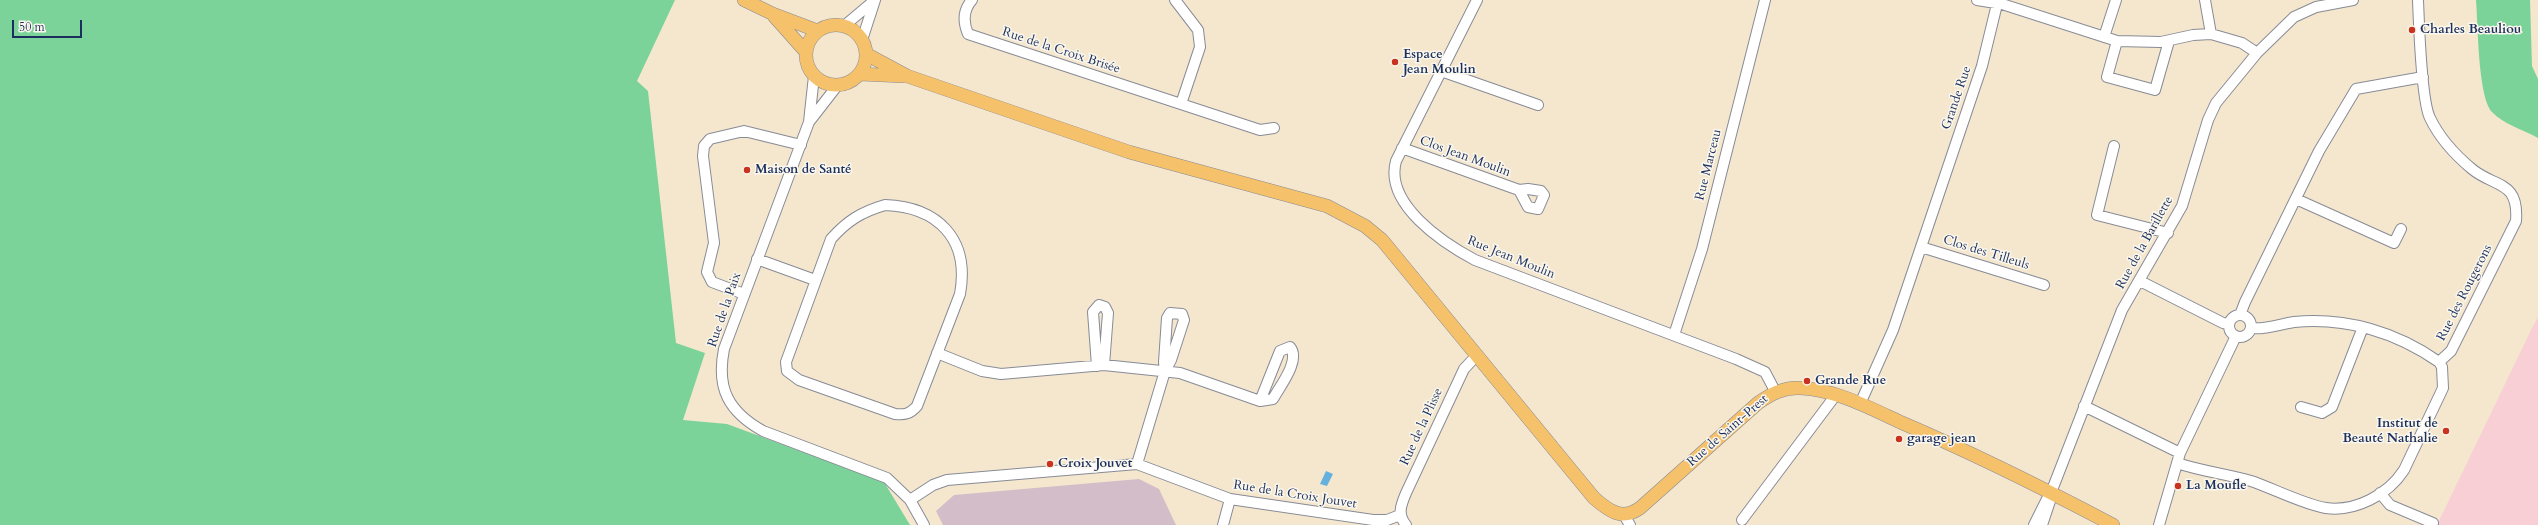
<!DOCTYPE html>
<meta charset="utf-8">
<style>
body{margin:0}
#map{position:relative;width:2538px;height:525px;overflow:hidden;background:#f4e7ce;font-family:Cardo,serif}
canvas{display:block}
.scale{position:absolute;left:12px;top:20px;width:70px;height:18px;box-sizing:border-box;border:2px solid #1b2f5e;border-top:0;padding-left:5px;font-size:12px;line-height:14px;white-space:nowrap;color:#1b2f5e;-webkit-text-stroke:3px #fbf7ec;paint-order:stroke}
</style>
<div id="map">
<canvas width="2538" height="525"></canvas>
<div class="scale">50 m</div>
</div>
<script>
const g = document.querySelector('canvas').getContext('2d');
g.lineJoin = 'round';
function paint(path, color) { g.fillStyle = color; g.fill(path, 'evenodd'); }
function trace(path, color, width, dash) { g.strokeStyle = color; g.lineWidth = width; g.lineCap = dash ? 'butt' : 'round'; g.setLineDash(dash || []); g.stroke(path); }
function drawText(font, color, halo, rows, align = 'center') {
  g.font = font + ' Cardo,serif'; g.lineWidth = 3; g.setLineDash([]); g.textBaseline = 'middle'; g.strokeStyle = halo; g.fillStyle = color; for (const [text, x, y, turn = 0] of rows) {
    g.save(); g.translate(x, y); g.rotate((+turn || 0) * Math.PI / 180); g.textAlign = isNaN(turn) ? turn : align; if (halo) g.strokeText(text, 0, 0); g.fillText(text, 0, 0); g.restore();
  }
}
const built = new Path2D(`
 M2538,317v208h-101l95,-197z`);
const industrial = new Path2D(`
 M1139,479l20,10 17,36h-233l-7,-14 18,-16z`);
const green = new Path2D(`
 M0,0h675l-38,81 11,10 28,252 29,10 -22,67 44,4 157,58 26,43h-910z
 M2476,0h54l2,66 6,13v59c-14,-8 -35,-14 -46,-26 -14,-15 -14,-88 -16,-112z`);
const water = new Path2D(`
 M1326,471l7,3 -6,12 -7,-2z`);
const minor = new Path2D(`
 M972,0c-9,10 -9,22 -4,34l292,96 14,-2
 M1175,0l23,30 2,17 -19,57
 M1477,0l-81,161c-12,43 47,82 79,99l261,99 29,13 10,19
 M1977,0l25,4 115,37 44,1 32,-7 18,-1 31,9 15,10
 M2205,0l6,34
 M844,26l31,-26
 M2104,37l12,-37
 M862,40l13,-40
 M2117,41l-10,36 48,13 14,-49
 M1441,71l97,34
 M837,86l-28,36 -85,227c-8,40 5,63 39,82l124,47 23,22 14,25
 M809,122l5,-46
 M2114,146l-17,69 71,18
 M1402,148l117,42 9,17 10,2 6,-14 -3,-4 -13,-2 -9,1
 M2296,199l98,44 7,-14
 M885,205c53,2 85,34 75,89l-43,112c-7,8 -12,9 -22,8l-96,-34 -12,-9 -1,-9 45,-123c16,-18 30,-27 54,-34z
 M1921,247l123,38
 M757,259l58,21
 M2140,281l83,42 6,1
 M744,294l-32,-12 -5,-10 7,-29 -11,-87 1,-10 6,-7 34,-8 57,14
 M2229 326a11 11 0 1 1 22 0a11 11 0 1 1-22 0Z
 M2240,315l5,-13 74,-151 37,-62 67,-12
 M2251,328c14,2 29,-4 43,-6 52,-5 102,10 145,40
 M1674,335l28,-86 63,-249
 M937,353l45,18 19,3 103,-9 76,8 80,28 13,-2c7,-13 28,-39 17,-52l-10,4 -20,50
 M1097,366l-4,-54 6,-7 6,2 3,6 -4,52
 M1860,404l33,-74 89,-264 16,-66
 M2084,406l96,47
 M2301,407l21,6 10,-6 31,-80
 M2177,463c24,8 49,11 74,18 21,7 54,24 75,27 29,4 62,-13 78,-38l39,-82 -1,-21 -3,-5 12,-11 65,-130c3,-41 -21,-33 -44,-52 -18,-15 -32,-30 -42,-51 -9,-18 -11,-95 -12,-118
 M1137,464l28,-93 6,-11 13,-40 -2,-6 -12,-1 -3,5 -3,44 1,9
 M2380,493l10,12 43,18
 M910,500l23,-15 14,-5 190,-16 93,35 143,21h14l13,-5
 M1624,515l6,10
 M1742,520l93,-124
 M1223,525l7,-26
 M1406,525c-9,-11 -5,-20 0,-32l58,-124 13,-14
 M2034,525l20,-40 68,-175 60,-104 26,-86 8,-17 41,-50 37,-36 22,-10 37,-7
 M2042,525l8,-24
 M2159,525l21,-72 56,-117`);
const major = new Path2D(`
 M744,0l29,14 45,17
 M774,16l32,36
 M806 55a30 30 0 1 1 60 0a30 30 0 1 1-60 0Z
 M866,54l41,22 222,76 198,54 38,20 17,14 212,258c15,13 28,23 46,10l118,-105c13,-9 26,-16 42,-15 34,1 70,20 100,34 73,31 143,66 213,103
 M860,74l42,2`);
const markers = [
 [2412,30,4,"#c8321e"],
 [1395,62,4,"#c8321e"],
 [747,170,4,"#c8321e"],
 [1807,381,4,"#c8321e"],
 [2446,431,4,"#c8321e"],
 [1899,439,4,"#c8321e"],
 [1050,464,4,"#c8321e"],
 [2178,486,4,"#c8321e"]
];
const poiNames = [
 ["Charles Beauliou",2420,30],
 ["Espace",1403,55],
 ["Jean Moulin",1403,70],
 ["Maison de Santé",755,170],
 ["Grande Rue",1815,381],
 ["Institut de",2438,424,"right"],
 ["Beauté Nathalie",2438,439,"right"],
 ["garage jean",1907,439],
 ["Croix Jouvet",1058,464],
 ["La Moufle",2186,486]
];
const streetNames = [
 ["Rue de la Croix Brisée",1061,51,18],
 ["Grande Rue",1957,98,-71],
 ["Clos Jean Moulin",1465,157,20],
 ["Rue Marceau",1709,165,-76],
 ["Rue de la Barillette",2145,243,-61],
 ["Clos des Tilleuls",1986,253,17],
 ["Rue Jean Moulin",1511,258,22],
 ["Rue des Rougerons",2465,293,-63],
 ["Rue de la Paix",725,310,-71],
 ["Rue de la Plisse",1422,427,-65],
 ["Rue de Saint-Prest",1728,431,-41],
 ["Rue de la Croix Jouvet",1295,495,9]
];
paint(built, '#f7cfd5');
paint(industrial, '#d2bdc8');
paint(green, '#7bd399');
paint(water, '#65b1de');
trace(minor, '#888b96', 12);
trace(major, '#888b96', 14);
trace(minor, '#fff', 10);
trace(major, '#f6c16b', 13);
for (const [x, y, r, color] of markers) { const dot = new Path2D(); dot.arc(x, y, r, 0, 2 * Math.PI); g.fillStyle = color; g.fill(dot); trace(dot, '#fbf7ec', 1.5); }
drawText('bold 13px', '#1b2f5e', '#fbf7ec', poiNames, 'left');
drawText('13px', '#1b2f5e', '#fbf7ec', streetNames);
</script>
